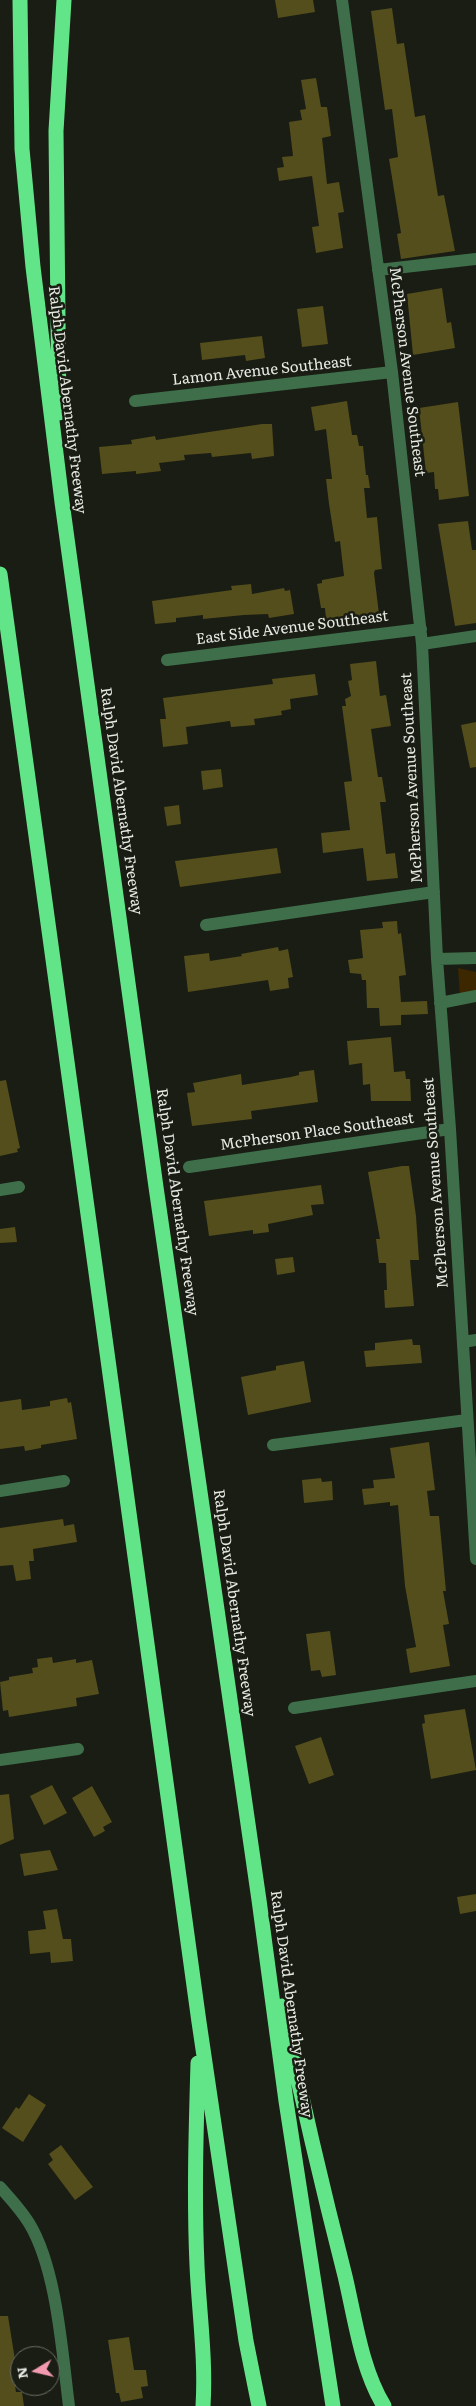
<!DOCTYPE html>
<style>
body{margin:0}
#map{position:relative;width:476px;height:2406px;overflow:hidden;background:#191d13;font-family:Literata,serif}
canvas{display:block}
.north{position:absolute;left:10px;top:2346px;width:50px;height:50px;box-sizing:border-box;background:#191d13;border:1px solid #6b6f66;border-radius:50%;rotate:261deg;font-size:14px;font-weight:700;line-height:20px;text-align:center;color:#e7eae3}
.north::after{content:'';display:block;margin:auto;width:18px;height:22px;background:#f29ab0;clip-path:polygon(50% 0,100% 100%,50% 72%,0 100%)}
</style>
<div id="map">
<canvas width="476" height="2406"></canvas>
<div class="north">N</div>
</div>
<script>
const g = document.querySelector('canvas').getContext('2d');
g.lineJoin = 'round';
function paint(path, color) { g.fillStyle = color; g.fill(path, 'evenodd'); }
function trace(path, color, width, dash) { g.strokeStyle = color; g.lineWidth = width; g.lineCap = dash ? 'butt' : 'round'; g.setLineDash(dash || []); g.stroke(path); }
function drawText(font, color, halo, rows, align = 'center') {
  g.font = font + ' Literata,serif'; g.lineWidth = 5; g.setLineDash([]); g.textBaseline = 'middle'; g.strokeStyle = halo; g.fillStyle = color; for (const [text, x, y, turn = 0] of rows) {
    g.save(); g.translate(x, y); g.rotate((+turn || 0) * Math.PI / 180); g.textAlign = isNaN(turn) ? turn : align; if (halo) g.strokeText(text, 0, 0); g.fillText(text, 0, 0); g.restore();
  }
}
const green = new Path2D(`
 M458,968l18,4v19l-16,5z`);
const building = new Path2D(`
 M275,0h38l2,12 -37,6z
 M392,8l5,36 7,-1 11,74 10,-2 13,81 6,-1 11,56 -54,8 -4,-25 4,-1 -12,-74 9,-2 -6,-48 -7,1 -14,-99z
 M316,78l5,29h6l4,29 -9,2 5,46 12,-2 5,30 -6,1 5,35 -27,5 -4,-26 7,-1 -7,-50 -33,5 -2,-13 7,-1 -2,-10 11,-1 -4,-34 13,-2 -2,-10 6,-1 -5,-29z
 M442,288l5,35 4,-1 4,26 -42,7 -6,-61z
 M323,306l5,38 -26,3 -5,-38z
 M262,336l3,22 -19,3 -1,-6 -43,5 -2,-17z
 M347,401l5,34h5l2,11h4l3,29h2l2,13h-6l3,30 10,-1 5,52 -7,1 -1,3 5,41 -53,6 -1,-12h-4l-4,-24 5,-1v-3l22,-4 -4,-35 -5,1 -6,-38 -3,-25h6l-6,-50 -11,2 -4,-24z
 M458,402l11,94 -30,4 -1,-11h-3l-1,-17 -8,1 -7,-65z
 M262,424h10l2,32 -22,3 -1,-6 -39,4 -1,-4 -27,2 1,5 -26,3 2,8 -25,3v-3l-34,3 -3,-27 33,-3 -1,-4 24,-4 1,4z
 M468,521l4,29h4v73l-21,3 -17,-102z
 M251,584l1,10 32,-6 1,3 5,-1 4,24 -25,4 -1,-4 -24,1 -41,4v-4l-27,3v4l-21,2 -3,-23 80,-11 -1,-4z
 M376,661l4,35 6,-1 5,31 -20,3 7,48h4l4,25h-6l6,52 9,-1 3,25 -31,3 -4,-33 -40,5 -2,-20 29,-3 -6,-48 8,-1 -10,-75h4l-1,-7 6,-3 -3,-15 4,-1 -2,-16z
 M315,674l3,21 -28,4 1,10 -10,2 1,4 -28,4 1,6 -24,2 -1,-6 -44,6 2,17 -25,3 -3,-28h6l-3,-21 110,-14 -1,-5z
 M476,722v45l-6,1 -9,-43z
 M221,769l2,18 -20,3 -2,-19z
 M179,805l2,19 -14,2 -3,-19z
 M277,848l4,25 -101,14 -5,-26z
 M397,921l1,13 3,-1 5,42 -7,1 2,26 26,-1 1,13 -27,1v10l-21,1 -1,-18h-12l-1,-28h-4l-1,-6 -11,-1 -2,-13 15,-2 -3,-28 23,-2 -1,-6z
 M278,947l1,4 9,-2 5,28 -5,1 1,10 -19,3 -2,-11 -80,12 -4,-36 25,-3 1,8 32,-5 -1,-2z
 M391,1037l3,35 11,-1 1,8h4l1,22h-40l-1,-17 -7,1 -1,-22 -13,2 -2,-24z
 M314,1070l4,32 -67,9 1,8 -60,7 -5,-33 8,-1 -2,-9 48,-9 1,11 49,-8 8,-2v-3z
 M6,1080l14,68 -3,1 1,3 -18,4v-75z
 M402,1166h7l7,50 3,44h-9l4,46 -29,2 -1,-18h3l-1,-27h-7l-3,-24h4l-12,-67z
 M321,1185l3,19 -13,1 2,10 -45,9 1,8 -16,2v-4l-44,6 -5,-35z
 M15,1227l2,15 -17,1v-14z
 M293,1257l2,15 -18,3 -2,-16z
 M412,1339l1,6h7l2,18 -56,4 -2,-16 11,-1v-7z
 M304,1361l7,41 -63,13 -7,-38 35,-7v-4z
 M67,1398l1,5 3,-1 6,37 -36,6v3l-16,3 -1,-5 -24,3v-47l21,-3 1,11 28,-4v-5z
 M429,1442l6,48 -8,1 3,25h9l7,75h-3l6,33 -6,1 7,41 -40,7 -4,-24 10,-2 -11,-61 -7,-81 -8,1v-4l-26,3 -2,-16 12,-1 -1,-8 22,-2 -5,-30z
 M321,1478l1,4 10,-1 1,19 -29,3 -2,-23z
 M63,1519l1,7 10,-2 3,18 -44,7 1,12h-5l2,18 -15,2 -3,-16 -13,1v-38z
 M330,1631l6,44 -14,2 -2,-7 -9,1 -5,-37z
 M52,1657l1,6 23,-4v4l16,-3 7,34 -23,4 1,8 -68,11 -1,-7 -5,1 -3,-29 9,-2v-3l24,-4 -1,-5 6,-1 -1,-8z
 M465,1709l11,61 -45,9 -9,-55 3,-1 -1,-8z
 M321,1737l13,38 -25,9 -14,-38z
 M52,1785l15,28 -23,12 -14,-29z
 M92,1786l20,36 -9,5 2,4 -11,6 -22,-39z
 M9,1794l5,45 -14,6v-50z
 M50,1850l8,20 -34,6 -4,-22z
 M476,1894v17l-16,3 -3,-17z
 M57,1909l6,30h8l2,22 -22,2 -1,-11 -20,2 -2,-23 18,-2 -3,-18z
 M29,2094l17,11 -23,37 -21,-14 14,-21 3,2z
 M61,2145l32,42 -18,13 -27,-36 5,-4 -4,-6z
 M0,2316h8l8,50h-4l4,26h6l2,14h-24z
 M129,2337l5,33h12l2,16 -7,1 2,11 -22,4 -2,-9h-3l-8,-53z`);
const street = new Path2D(`
 M342,0l50,372 30,272 15,315 13,170 26,430
 M378,270l98,-11
 M135,401l257,-29
 M422,644l54,-8
 M167,660l254,-31
 M206,925l228,-33
 M437,959l39,-1
 M440,1003l36,-7
 M189,1167l261,-38
 M0,1190l19,-3
 M463,1342l13,-2
 M273,1445l194,-25
 M0,1491l64,-10
 M294,1708l182,-27
 M0,1760l78,-11
 M0,2187c10,11 21,23 29,36 28,46 33,129 40,183`);
const highway = new Path2D(`
 M20,0l2,149 11,118 29,235 94,685 103,713 27,201 47,305
 M59,413l-3,-282 8,-131
 M0,574l199,1448 47,319 13,65
 M282,2006c19,90 40,180 63,270 10,42 16,92 39,130
 M198,2063c-2,68 -4,135 -1,202 2,47 9,94 6,141`);
const streetNames = [
 ["Lamon Avenue Southeast",262,371,-6],
 ["McPherson Avenue Southeast",407,372,83],
 ["Ralph David Abernathy Freeway",67,400,83],
 ["East Side Avenue Southeast",292,628,-7],
 ["McPherson Avenue Southeast",412,778,-93],
 ["Ralph David Abernathy Freeway",121,801,82],
 ["McPherson Place Southeast",317,1132,-8],
 ["McPherson Avenue Southeast",436,1183,-94],
 ["Ralph David Abernathy Freeway",177,1202,82],
 ["Ralph David Abernathy Freeway",234,1603,82],
 ["Ralph David Abernathy Freeway",291,2004,82]
];
paint(green, '#3d2700');
paint(building, '#544d1c');
trace(street, '#3e6e4a', 12);
trace(highway, '#62e588', 15);
drawText('15px', '#e7eae3', '#191d13', streetNames);
</script>
